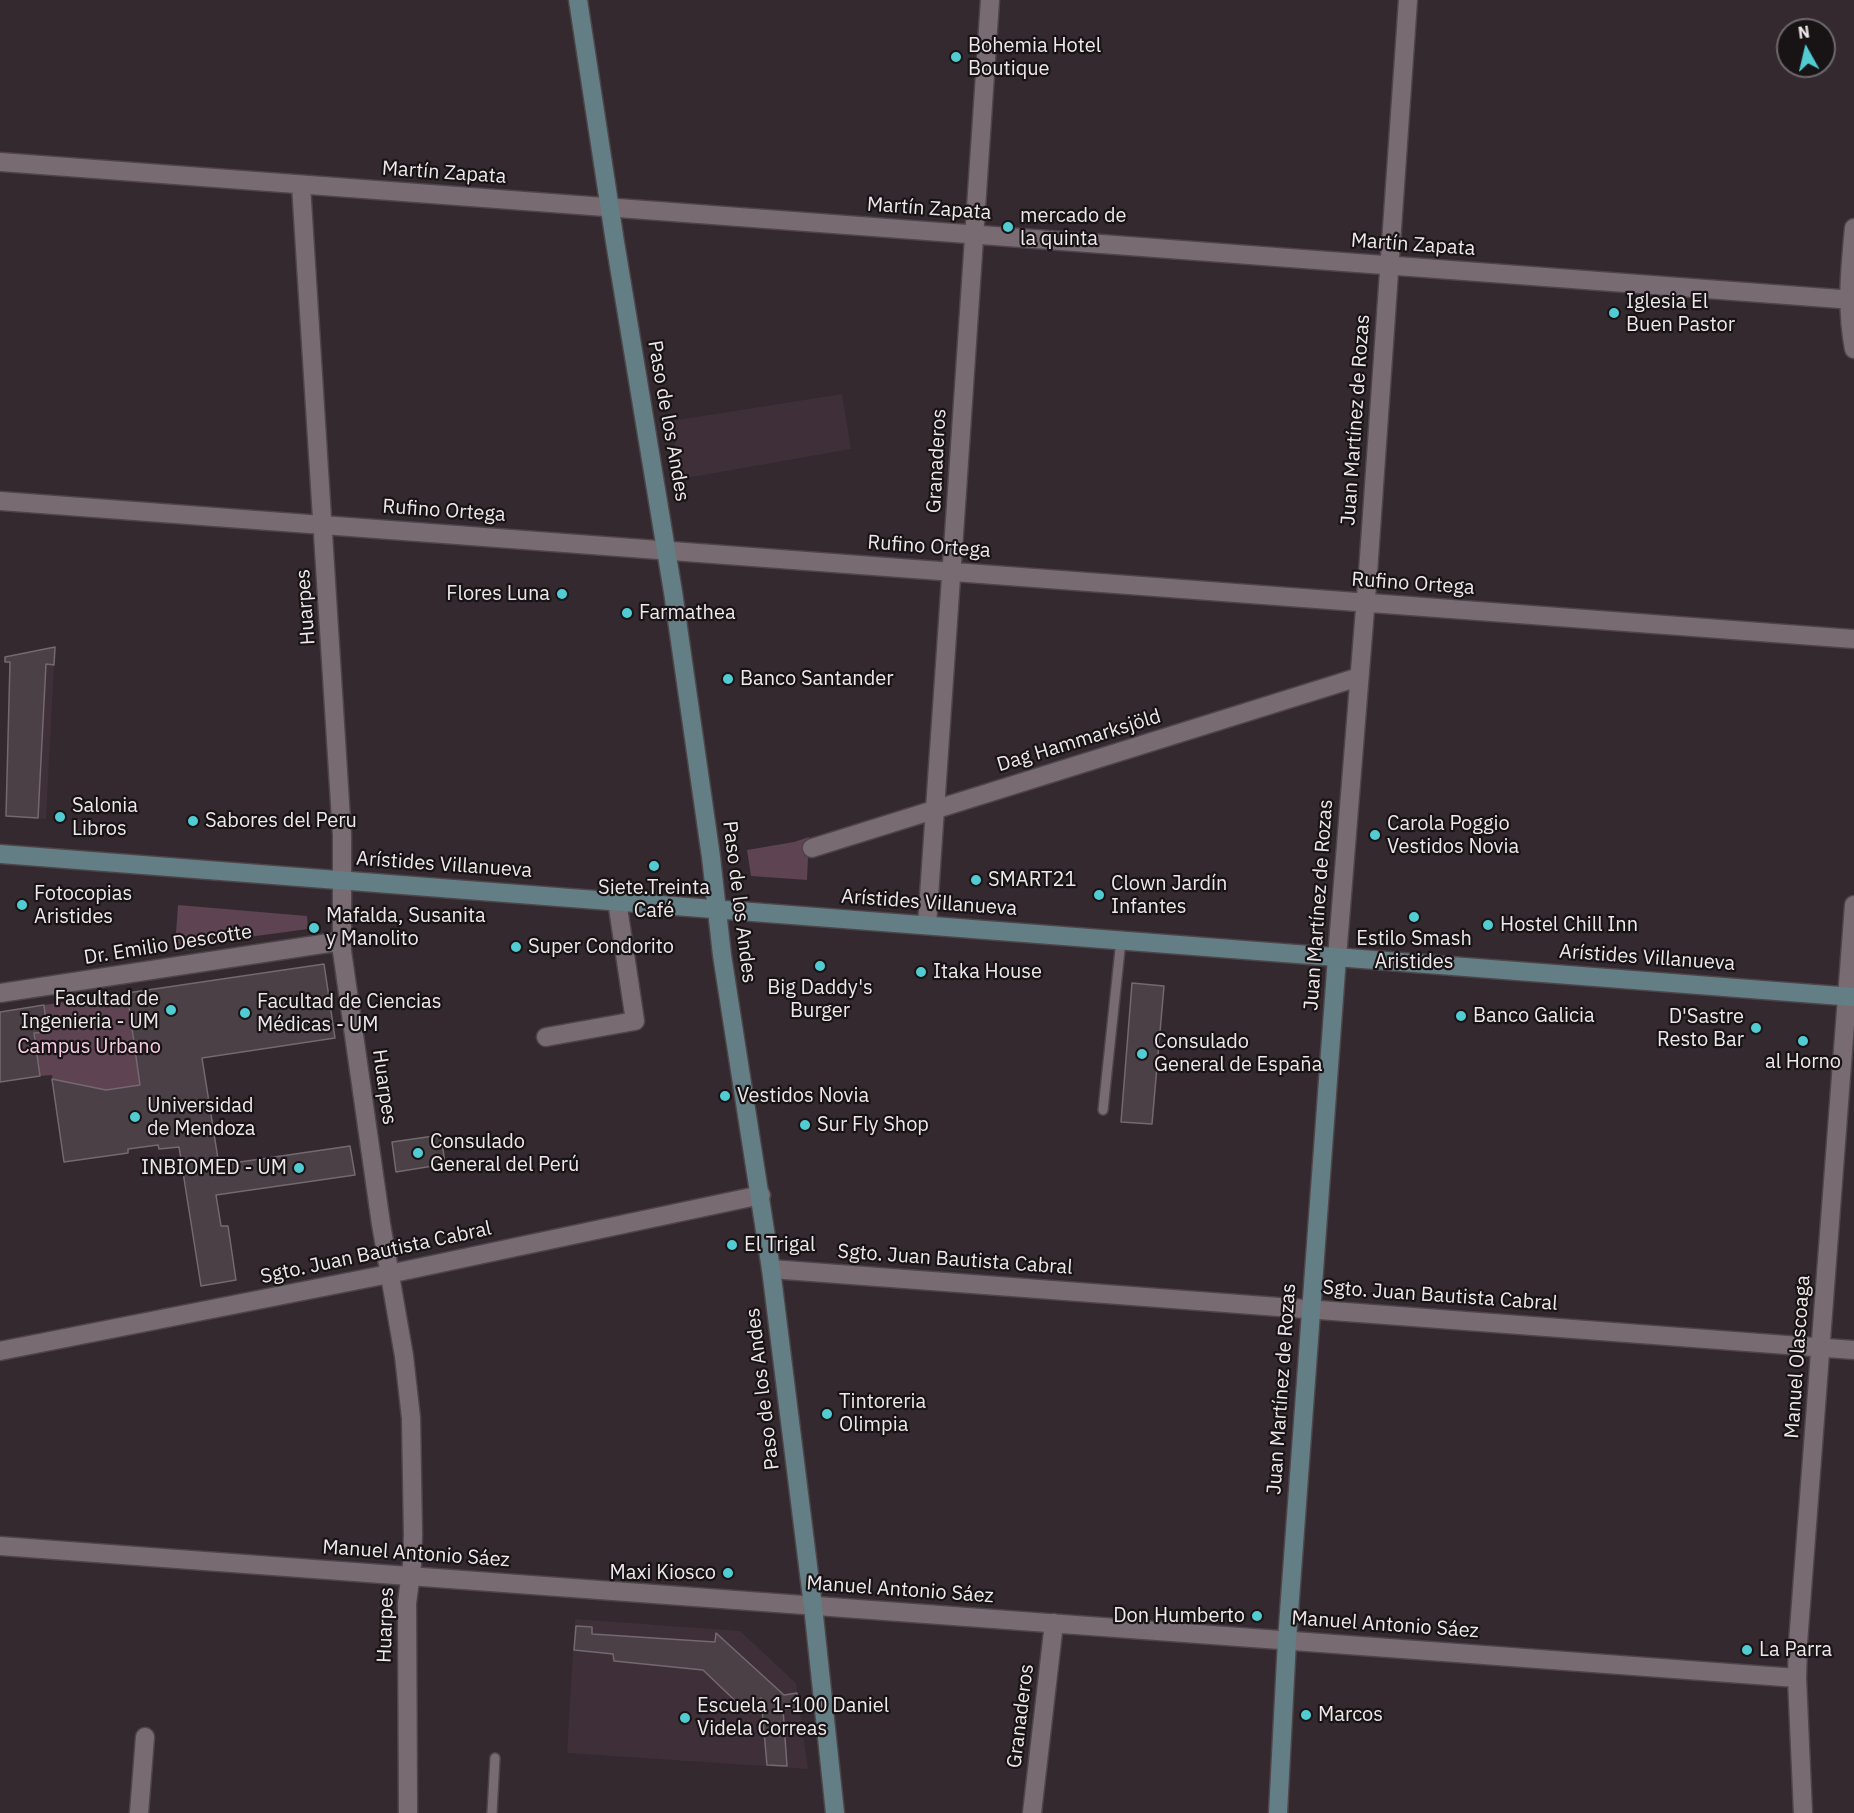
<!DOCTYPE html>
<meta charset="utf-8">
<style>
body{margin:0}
#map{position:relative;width:1854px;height:1813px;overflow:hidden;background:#33292e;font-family:"IBM Plex Sans",sans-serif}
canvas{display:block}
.north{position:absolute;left:1776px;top:18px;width:60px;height:60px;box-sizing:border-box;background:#181315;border:2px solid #6e686b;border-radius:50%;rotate:352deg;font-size:16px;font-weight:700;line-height:24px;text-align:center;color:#efe8eb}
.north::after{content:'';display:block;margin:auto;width:21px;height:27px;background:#51ccd2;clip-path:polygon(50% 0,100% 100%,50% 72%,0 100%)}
</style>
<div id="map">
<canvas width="1854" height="1813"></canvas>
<div class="north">N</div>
</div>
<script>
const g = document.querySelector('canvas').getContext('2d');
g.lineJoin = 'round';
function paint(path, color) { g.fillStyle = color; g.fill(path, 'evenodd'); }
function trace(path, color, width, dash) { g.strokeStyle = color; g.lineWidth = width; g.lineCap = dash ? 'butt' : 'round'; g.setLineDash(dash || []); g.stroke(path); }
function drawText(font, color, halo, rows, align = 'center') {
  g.font = font + ' "IBM Plex Sans",sans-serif'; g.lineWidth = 4.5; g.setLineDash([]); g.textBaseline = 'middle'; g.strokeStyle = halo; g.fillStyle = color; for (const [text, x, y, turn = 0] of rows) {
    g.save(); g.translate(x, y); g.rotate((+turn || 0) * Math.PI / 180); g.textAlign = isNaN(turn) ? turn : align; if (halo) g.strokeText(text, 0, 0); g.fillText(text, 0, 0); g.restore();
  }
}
const built = new Path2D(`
 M842,394l9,55 -170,30 -10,-58z
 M55,647l-9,172 -40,-3 5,-160z
 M575,1619l165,12 56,52 12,86 -241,-16z`);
const green = new Path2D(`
 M809,837l-2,43 -56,-4 -4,-26 47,-8z
 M178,905l129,11 1,13 -133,18z
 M127,993l13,92 -85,13 -3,-23 -12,1 -6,-43 13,-2 -3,-26z`);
const building = new Path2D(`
 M55,647l-1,18 -8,-1 -8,154 -32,-2 4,-154h-5v-5z
 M324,964l11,74 -133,20 17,107 131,-19 5,29 -139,20 5,31h7l8,54 -35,6 -22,-139 -20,2 -1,-4 -30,4v4l-64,9 -12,-83 54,11 34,-5 -13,-92z
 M1132,983l32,3 -12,138 -31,-2z
 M44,1005l3,27 -13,1 6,43 -40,6v-70z
 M441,1135l4,29 -49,8 -4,-30z
 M576,1626l16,1v7l123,8 1,-9 68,62 13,-2 1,15 -15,1 4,57 -20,-1 -6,-67 -13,15 -45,-43 -89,-9 -1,-7 -39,-4z`);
const lane = new Path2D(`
 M1103,1110l18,-170
 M492,1813l3,-55`);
const street = new Path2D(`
 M0,162l1854,138
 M301,185l41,650v116l39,273 23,132 7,62 2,117 -1,29 -5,39 1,210
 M1854,228c-4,41 -8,80 0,121
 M0,501l1854,138
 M812,848l547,-171
 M927,925c23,-308 41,-617 63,-925
 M1337,957l31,-385 40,-572
 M0,993l342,-52
 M546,1037l89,-16 -18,-120
 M771,1269l1083,81
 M0,1351l389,-77 372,-79
 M0,1546l1797,132
 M139,1813l6,-76
 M1032,1813l22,-190
 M1803,1813l-6,-135 1,-35 56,-738`);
const secondary = new Path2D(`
 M578,0l37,242 58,350 38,265 11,98 49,314 42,337 22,207
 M0,854l1854,143
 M1278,1813l9,-173 50,-683`);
const markers = [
 [956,57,6,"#51ccd2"],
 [1008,227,6,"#51ccd2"],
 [1614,313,6,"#51ccd2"],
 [562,594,6,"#51ccd2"],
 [627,613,6,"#51ccd2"],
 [728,679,6,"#51ccd2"],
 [60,817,6,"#51ccd2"],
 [193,821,6,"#51ccd2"],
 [1375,835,6,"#51ccd2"],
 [654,866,6,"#51ccd2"],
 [976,880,6,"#51ccd2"],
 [1099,895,6,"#51ccd2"],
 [22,905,6,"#51ccd2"],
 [1414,917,6,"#51ccd2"],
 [1488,925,6,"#51ccd2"],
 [314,928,6,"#51ccd2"],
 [516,947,6,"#51ccd2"],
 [820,966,6,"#51ccd2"],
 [921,972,6,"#51ccd2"],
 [171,1010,6,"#51ccd2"],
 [245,1013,6,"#51ccd2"],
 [1461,1016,6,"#51ccd2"],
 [1756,1028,6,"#51ccd2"],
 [1803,1041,6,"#51ccd2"],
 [1142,1054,6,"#51ccd2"],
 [725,1096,6,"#51ccd2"],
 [135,1117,6,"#51ccd2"],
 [805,1125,6,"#51ccd2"],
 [418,1153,6,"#51ccd2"],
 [299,1168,6,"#51ccd2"],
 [732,1245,6,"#51ccd2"],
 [827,1414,6,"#51ccd2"],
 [728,1573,6,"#51ccd2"],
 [1257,1616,6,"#51ccd2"],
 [1747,1650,6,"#51ccd2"],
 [1306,1715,6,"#51ccd2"],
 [685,1718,6,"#51ccd2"]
];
const poiNames = [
 ["Bohemia Hotel",968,46],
 ["Boutique",968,69],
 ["mercado de",1020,216],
 ["la quinta",1020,239],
 ["Iglesia El",1626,302],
 ["Buen Pastor",1626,325],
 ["Flores Luna",550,594,"right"],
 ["Farmathea",639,613],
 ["Banco Santander",740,679],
 ["Salonia",72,806],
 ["Libros",72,829],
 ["Sabores del Peru",205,821],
 ["Carola Poggio",1387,824],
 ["Vestidos Novia",1387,847],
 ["SMART21",988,880],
 ["Clown Jardín",1111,884],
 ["Infantes",1111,907],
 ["Siete.Treinta",654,888,"center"],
 ["Café",654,911,"center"],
 ["Fotocopias",34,894],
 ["Aristides",34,917],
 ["Mafalda, Susanita",326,916],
 ["y Manolito",326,939],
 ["Hostel Chill Inn",1500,925],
 ["Estilo Smash",1414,939,"center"],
 ["Aristides",1414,962,"center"],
 ["Super Condorito",528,947],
 ["Itaka House",933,972],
 ["Big Daddy's",820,988,"center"],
 ["Burger",820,1011,"center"],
 ["Facultad de",159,999,"right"],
 ["Ingenieria - UM",159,1022,"right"],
 ["Facultad de Ciencias",257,1002],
 ["Médicas - UM",257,1025],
 ["Banco Galicia",1473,1016],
 ["D'Sastre",1744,1017,"right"],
 ["Resto Bar",1744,1040,"right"],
 ["Consulado",1154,1042],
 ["General de España",1154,1065],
 ["al Horno",1803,1062,"center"],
 ["Vestidos Novia",737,1096],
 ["Universidad",147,1106],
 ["de Mendoza",147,1129],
 ["Sur Fly Shop",817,1125],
 ["Consulado",430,1142],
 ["General del Perú",430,1165],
 ["INBIOMED - UM",287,1168,"right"],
 ["El Trigal",744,1245],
 ["Tintoreria",839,1402],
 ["Olimpia",839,1425],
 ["Maxi Kiosco",716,1573,"right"],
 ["Don Humberto",1245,1616,"right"],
 ["La Parra",1759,1650],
 ["Escuela 1-100 Daniel",697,1706],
 ["Videla Correas",697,1729],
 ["Marcos",1318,1715]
];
const streetNames = [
 ["Martín Zapata",444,173,4],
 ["Martín Zapata",929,209,4],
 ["Martín Zapata",1413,245,4],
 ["Juan Martínez de Rozas",1356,420,-86],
 ["Paso de los Andes",668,421,80],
 ["Granaderos",937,461,-87],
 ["Rufino Ortega",444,511,4],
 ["Rufino Ortega",929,547,4],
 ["Rufino Ortega",1413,584,4],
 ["Huarpes",306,607,-94],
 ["Dag Hammarksjöld",1079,741,-17],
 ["Arístides Villanueva",444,865,4],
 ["Paso de los Andes",739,902,83],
 ["Arístides Villanueva",929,903,4],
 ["Juan Martínez de Rozas",1319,905,-86],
 ["Dr. Emilio Descotte",168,945,-9],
 ["Arístides Villanueva",1647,958,4],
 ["Huarpes",384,1087,82],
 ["Sgto. Juan Bautista Cabral",376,1253,-12],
 ["Sgto. Juan Bautista Cabral",955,1260,4],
 ["Sgto. Juan Bautista Cabral",1440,1296,4],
 ["Manuel Olascoaga",1798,1357,-86],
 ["Paso de los Andes",763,1389,-97],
 ["Juan Martínez de Rozas",1282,1389,-86],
 ["Manuel Antonio Sáez",416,1554,4],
 ["Manuel Antonio Sáez",900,1590,4],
 ["Huarpes",386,1625,-88],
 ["Manuel Antonio Sáez",1385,1625,4],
 ["Granaderos",1021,1716,-83]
];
const parkNames = [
 ["Campus Urbano",89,1047]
];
paint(built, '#3f2f38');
paint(green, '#5e4352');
paint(building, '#4b4045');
trace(building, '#74696f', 1.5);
trace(lane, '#4d4549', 12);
trace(street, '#4d4549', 21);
trace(secondary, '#4d4549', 21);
trace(lane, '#786c72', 9);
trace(street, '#786c72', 18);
trace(secondary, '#637e84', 18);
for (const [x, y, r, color] of markers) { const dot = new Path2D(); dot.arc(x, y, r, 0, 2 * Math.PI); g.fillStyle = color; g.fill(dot); trace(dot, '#181315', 2); }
drawText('20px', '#efe8eb', '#181315', poiNames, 'left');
drawText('20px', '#efe8eb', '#181315', streetNames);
drawText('20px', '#f9cde4', '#181315', parkNames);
</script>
